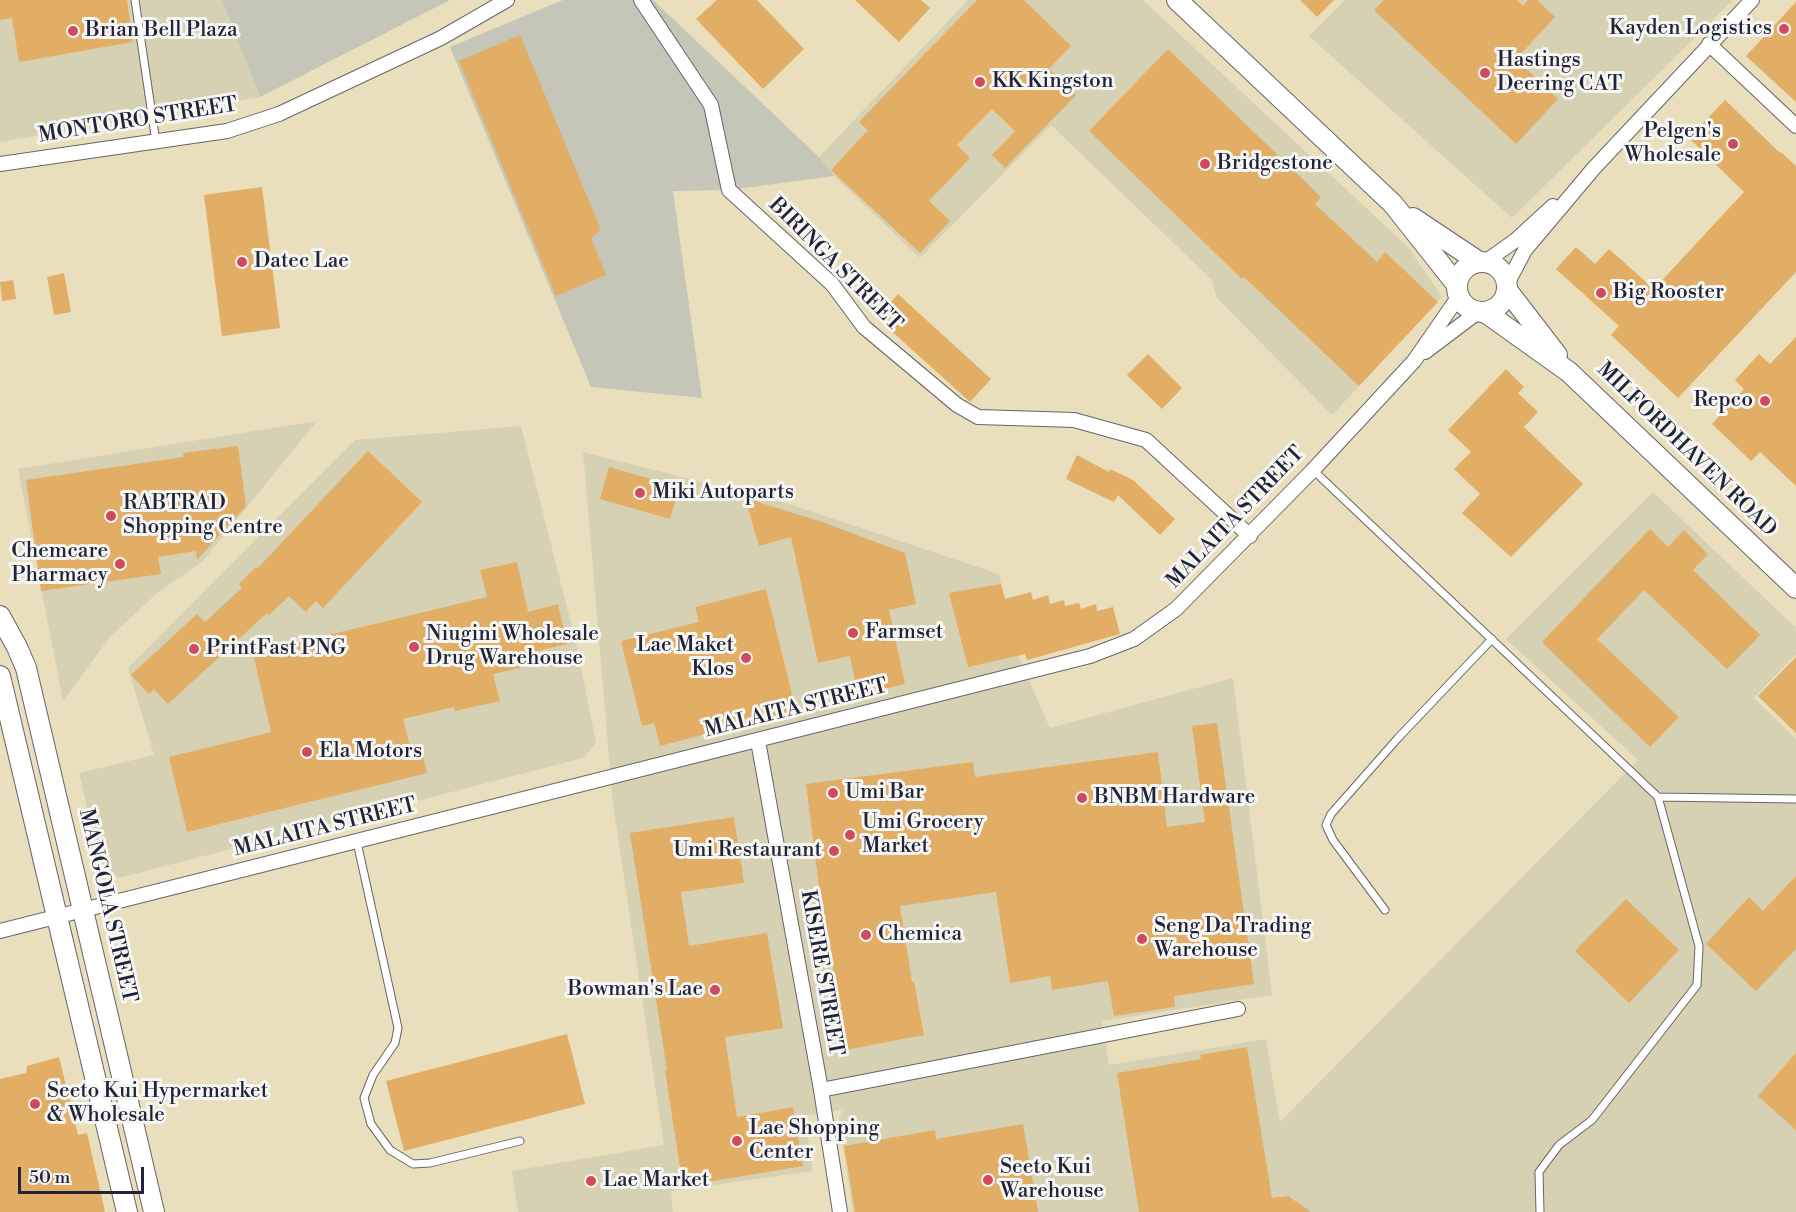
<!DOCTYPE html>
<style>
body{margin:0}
#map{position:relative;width:1796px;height:1212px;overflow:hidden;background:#e9dfbc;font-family:"Libre Bodoni",serif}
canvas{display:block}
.scale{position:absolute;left:18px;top:1167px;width:126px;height:27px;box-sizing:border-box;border:3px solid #22223b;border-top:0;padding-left:8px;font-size:18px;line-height:21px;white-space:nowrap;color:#22223b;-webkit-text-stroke:4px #f6f6f2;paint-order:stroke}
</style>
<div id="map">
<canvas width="1796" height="1212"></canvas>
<div class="scale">50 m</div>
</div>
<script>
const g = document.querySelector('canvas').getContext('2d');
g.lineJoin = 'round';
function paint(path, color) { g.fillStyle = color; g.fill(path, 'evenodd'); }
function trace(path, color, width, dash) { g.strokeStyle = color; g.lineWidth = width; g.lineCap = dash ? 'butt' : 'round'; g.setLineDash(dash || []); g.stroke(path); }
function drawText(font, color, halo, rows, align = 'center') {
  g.font = font + ' "Libre Bodoni",serif'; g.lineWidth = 6; g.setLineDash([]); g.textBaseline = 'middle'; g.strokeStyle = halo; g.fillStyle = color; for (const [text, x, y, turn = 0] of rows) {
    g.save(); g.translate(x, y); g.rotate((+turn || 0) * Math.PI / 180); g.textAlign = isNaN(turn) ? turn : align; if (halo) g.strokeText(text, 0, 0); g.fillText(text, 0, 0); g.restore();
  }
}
const built = new Path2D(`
 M0,0h222l38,97 -260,45z
 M968,0h175l265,247 34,50 -110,118 -115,-117 -5,-18 -161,-155 -131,133 -86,-82 -15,-19z
 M1345,0h388l-221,218 -203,-182z
 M317,421l-114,140 -47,33 -46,43 -47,64 -45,-232z
 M521,426l57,225 18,92 -13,15 -464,120 -19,-15 -21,-90 75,-18 -26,-87 227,-228z
 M583,452l206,52 210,70 19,81 32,73 183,-50 39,317 -170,26 7,44 157,-26 14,83 358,-362 -132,-121 147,-147 143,136v26l-42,44 42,41v473h-943l-14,-93 3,-9 -37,6 8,55 -142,20 2,21h-155l-6,-41 152,-26 -51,-341z`);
const industrial = new Path2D(`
 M222,0h228l-190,97z
 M563,0h90l166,157 15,19 -105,14 -56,1 29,207 -111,-11 -141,-340z`);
const building = new Path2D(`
 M0,0h127l6,42 -114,20 -7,-44 -12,2z
 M717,0h40l47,49 -41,40 -67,-70z
 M855,0h66l9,8 -31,34z
 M977,0h47l47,46 -22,23 27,26 -71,73 -13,-13 23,-24 -23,-22 -35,36 13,13 -41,43 21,20 -30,32 -89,-83 37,-40 -9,-8z
 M1300,0h34l-17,17z
 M1384,0h133l6,6 5,-6h9l18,17 -39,42 42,40 -42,45 -142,-134z
 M1796,2v100l-50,-46z
 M520,35l81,195 -10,8 15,37 -50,21 -97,-235z
 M1168,49l153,148 -6,7 62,58 8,-10 53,50 -79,84 -115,-109 -2,2 -153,-148z
 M1725,100l55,53 1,-1 15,14v106l-118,126 -67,-63 8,-9 -63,-57 20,-22 19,17 14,-15 45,40 90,-97 -55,-54z
 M262,187l18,141 -58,8 -18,-141z
 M64,273l7,39 -17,3 -7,-38z
 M13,280l3,19 -14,2 -2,-19z
 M898,294l93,85 -21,23 -93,-84z
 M1796,337v149l-36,-34 -9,9 -39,-37 32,-35 -9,-9 24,-26 11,10z
 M1148,354l34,34 -20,21 -35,-34z
 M1506,369l18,18 -6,6 20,19 -14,15 59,57 -72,73 -49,-44 18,-19 -26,-25 17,-17 -23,-22z
 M238,446l8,60 -49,54 -1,-9 -38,6 3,17 -120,17 -15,-111 158,-23 -1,-4z
 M368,451l54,51 -99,106 -7,-7 -10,11 -17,-16 -20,19 -2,-2 -99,91 -14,-15 -5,5 -18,-19 66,-61 8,8 37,-34 -3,-4 17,-17 1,2z
 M1077,455l32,17 1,-3 23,11 42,39 -15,16 -42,-40 -4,7 -48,-23z
 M609,467l70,20 -9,32 -70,-20z
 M745,498l77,24 83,31 11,51 -27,6 16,74 -47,11 -8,-39 -32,7 -27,-126 -32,9z
 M1650,529l18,18 16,-17 24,24 -15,16 67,65 -33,34 -83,-79 -47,49 82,78 -29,30 -108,-105z
 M517,562l11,50 30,-8 9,40 -30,7 3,12 -47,11 7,27 -45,10 -1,-4 -51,12 7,28 10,-3 7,29 -240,59 -18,-75 102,-25 -18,-79 234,-56 -7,-27z
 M1001,584l4,15 26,-7 2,8 15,-5 2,9 14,-4 1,6 14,-3 2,6 15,-5 1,7 16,-4 7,27 -93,26 -2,-6 -57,13 -19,-74z
 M766,589l30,121 -136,36 -6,-23 -12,3 -21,-85 78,-19 -4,-15z
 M1796,657v76l-38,-37z
 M1217,723l37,261 -80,12 1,11 -61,9 -6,-35 -56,9 -2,-14 -40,7 -14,-91 -96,14 12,76h2l10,53 -84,16 -10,-54 8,-1 -18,-101 -14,-111 167,-22 2,15 183,-25 9,75 38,-5 -13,-96z
 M734,817l10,66 -63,9 8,54 78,-13 16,95 -58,9 12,80 56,-10 10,59 -120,20 -18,-115 2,-1 -37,-237z
 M1796,876v73l-40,42 -50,-47 43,-47 14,14z
 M1626,899l53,51 -50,53 -54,-52z
 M567,1034l18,70 -181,47 -18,-70z
 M1247,1047l25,151 16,-2 23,16h-172l-22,-139 84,-14 -1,-4z
 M1796,1053v77l-38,-34z
 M59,1057l19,78 9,-2 18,79h-105v-133l26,-6 1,-7z
 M1023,1124l15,88h-183l-11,-66 91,-16 1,9z`);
const lane = new Path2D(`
 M135,0l21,142
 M1313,470l345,327 41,149 -2,39 -105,135 -33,25 -20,27 1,40
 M1658,797l138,2
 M357,842l41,186 -3,15 -22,32 -9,23 7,26 19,26 23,14 17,-1 90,-22
 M1385,910l-52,-70 -7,-15 5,-11 67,-76 94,-99`);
const street = new Path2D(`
 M641,0l70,105 18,85 103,94 32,43 93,78 21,12 96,3 72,20 104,96
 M1709,44l87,82
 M0,164l227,-33 52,-17 162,-76 66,-38
 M1485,262l31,-22 37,-34
 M1507,284l18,-34 69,-82 158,-168
 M1425,352l53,-40
 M758,741l63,349 19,122
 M0,931l1090,-275 44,-17 42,-30 137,-139 101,-109 45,-65
 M821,1090l417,-81`);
const secondary = new Path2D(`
 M1177,0l216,204 64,81
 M1413,218l66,44
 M1457 287a25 25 0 1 1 50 0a25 25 0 1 1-50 0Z
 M1507,290l50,65
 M1485,312l84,60 227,216
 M0,616l17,31 9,21 128,544
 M0,676l127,536`);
const markers = [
 [1784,29,6,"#d1495b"],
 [73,31,6,"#d1495b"],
 [1485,73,6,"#d1495b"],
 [980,82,6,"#d1495b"],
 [1733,144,6,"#d1495b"],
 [1205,164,6,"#d1495b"],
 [242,262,6,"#d1495b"],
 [1601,293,6,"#d1495b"],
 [1765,401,6,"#d1495b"],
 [640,493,6,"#d1495b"],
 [111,516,6,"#d1495b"],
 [120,564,6,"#d1495b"],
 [853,633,6,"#d1495b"],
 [414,647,6,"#d1495b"],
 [194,649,6,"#d1495b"],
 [746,658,6,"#d1495b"],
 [307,752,6,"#d1495b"],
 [833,793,6,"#d1495b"],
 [1082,798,6,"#d1495b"],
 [850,835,6,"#d1495b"],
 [834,851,6,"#d1495b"],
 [866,935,6,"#d1495b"],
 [1142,939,6,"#d1495b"],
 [715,990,6,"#d1495b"],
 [35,1104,6,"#d1495b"],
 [737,1141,6,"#d1495b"],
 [988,1180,6,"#d1495b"],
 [591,1181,6,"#d1495b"]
];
const poiNames = [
 ["Kayden Logistics",1772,29,"right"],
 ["Brian Bell Plaza",85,31],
 ["Hastings",1497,61],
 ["Deering CAT",1497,85],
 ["KK Kingston",992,82],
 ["Pelgen's",1721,132,"right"],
 ["Wholesale",1721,156,"right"],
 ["Bridgestone",1217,164],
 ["Datec Lae",254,262],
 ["Big Rooster",1613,293],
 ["Repco",1753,401,"right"],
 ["Miki Autoparts",652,493],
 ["RABTRAD",123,504],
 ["Shopping Centre",123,528],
 ["Chemcare",108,552,"right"],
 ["Pharmacy",108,576,"right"],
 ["Farmset",865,633],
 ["Niugini Wholesale",426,635],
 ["Drug Warehouse",426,659],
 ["Lae Maket",734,646,"right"],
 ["Klos",734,670,"right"],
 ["PrintFast PNG",206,649],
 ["Ela Motors",319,752],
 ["Umi Bar",845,793],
 ["BNBM Hardware",1094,798],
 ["Umi Grocery",862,823],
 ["Market",862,847],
 ["Umi Restaurant",822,851,"right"],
 ["Seng Da Trading",1154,927],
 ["Warehouse",1154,951],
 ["Chemica",878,935],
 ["Bowman's Lae",703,990,"right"],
 ["Seeto Kui Hypermarket",47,1092],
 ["& Wholesale",47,1116],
 ["Lae Shopping",749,1129],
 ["Center",749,1153],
 ["Seeto Kui",1000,1168],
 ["Warehouse",1000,1192],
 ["Lae Market",603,1181]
];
const streetNames = [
 ["MONTORO STREET",138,121,-9],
 ["BIRINGA STREET",835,265,45],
 ["MILFORDHAVEN ROAD",1686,450,44],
 ["MALAITA STREET",1236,518,-46],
 ["MALAITA STREET",796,709,-14],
 ["MALAITA STREET",325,828,-14],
 ["MANGOLA STREET",107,906,77],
 ["KISERE STREET",821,973,80]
];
paint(built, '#d6d1b2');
paint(industrial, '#c5c5b8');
paint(building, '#e2ad64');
trace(lane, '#686468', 9);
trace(street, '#686468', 16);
trace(secondary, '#686468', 22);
trace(lane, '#fff', 7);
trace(street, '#fff', 14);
trace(secondary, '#fff', 20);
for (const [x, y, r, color] of markers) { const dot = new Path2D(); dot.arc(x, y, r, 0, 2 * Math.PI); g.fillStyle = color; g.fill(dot); trace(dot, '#f6f6f2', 2); }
drawText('21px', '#22223b', '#f6f6f2', poiNames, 'left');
drawText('21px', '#22223b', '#f6f6f2', streetNames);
</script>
